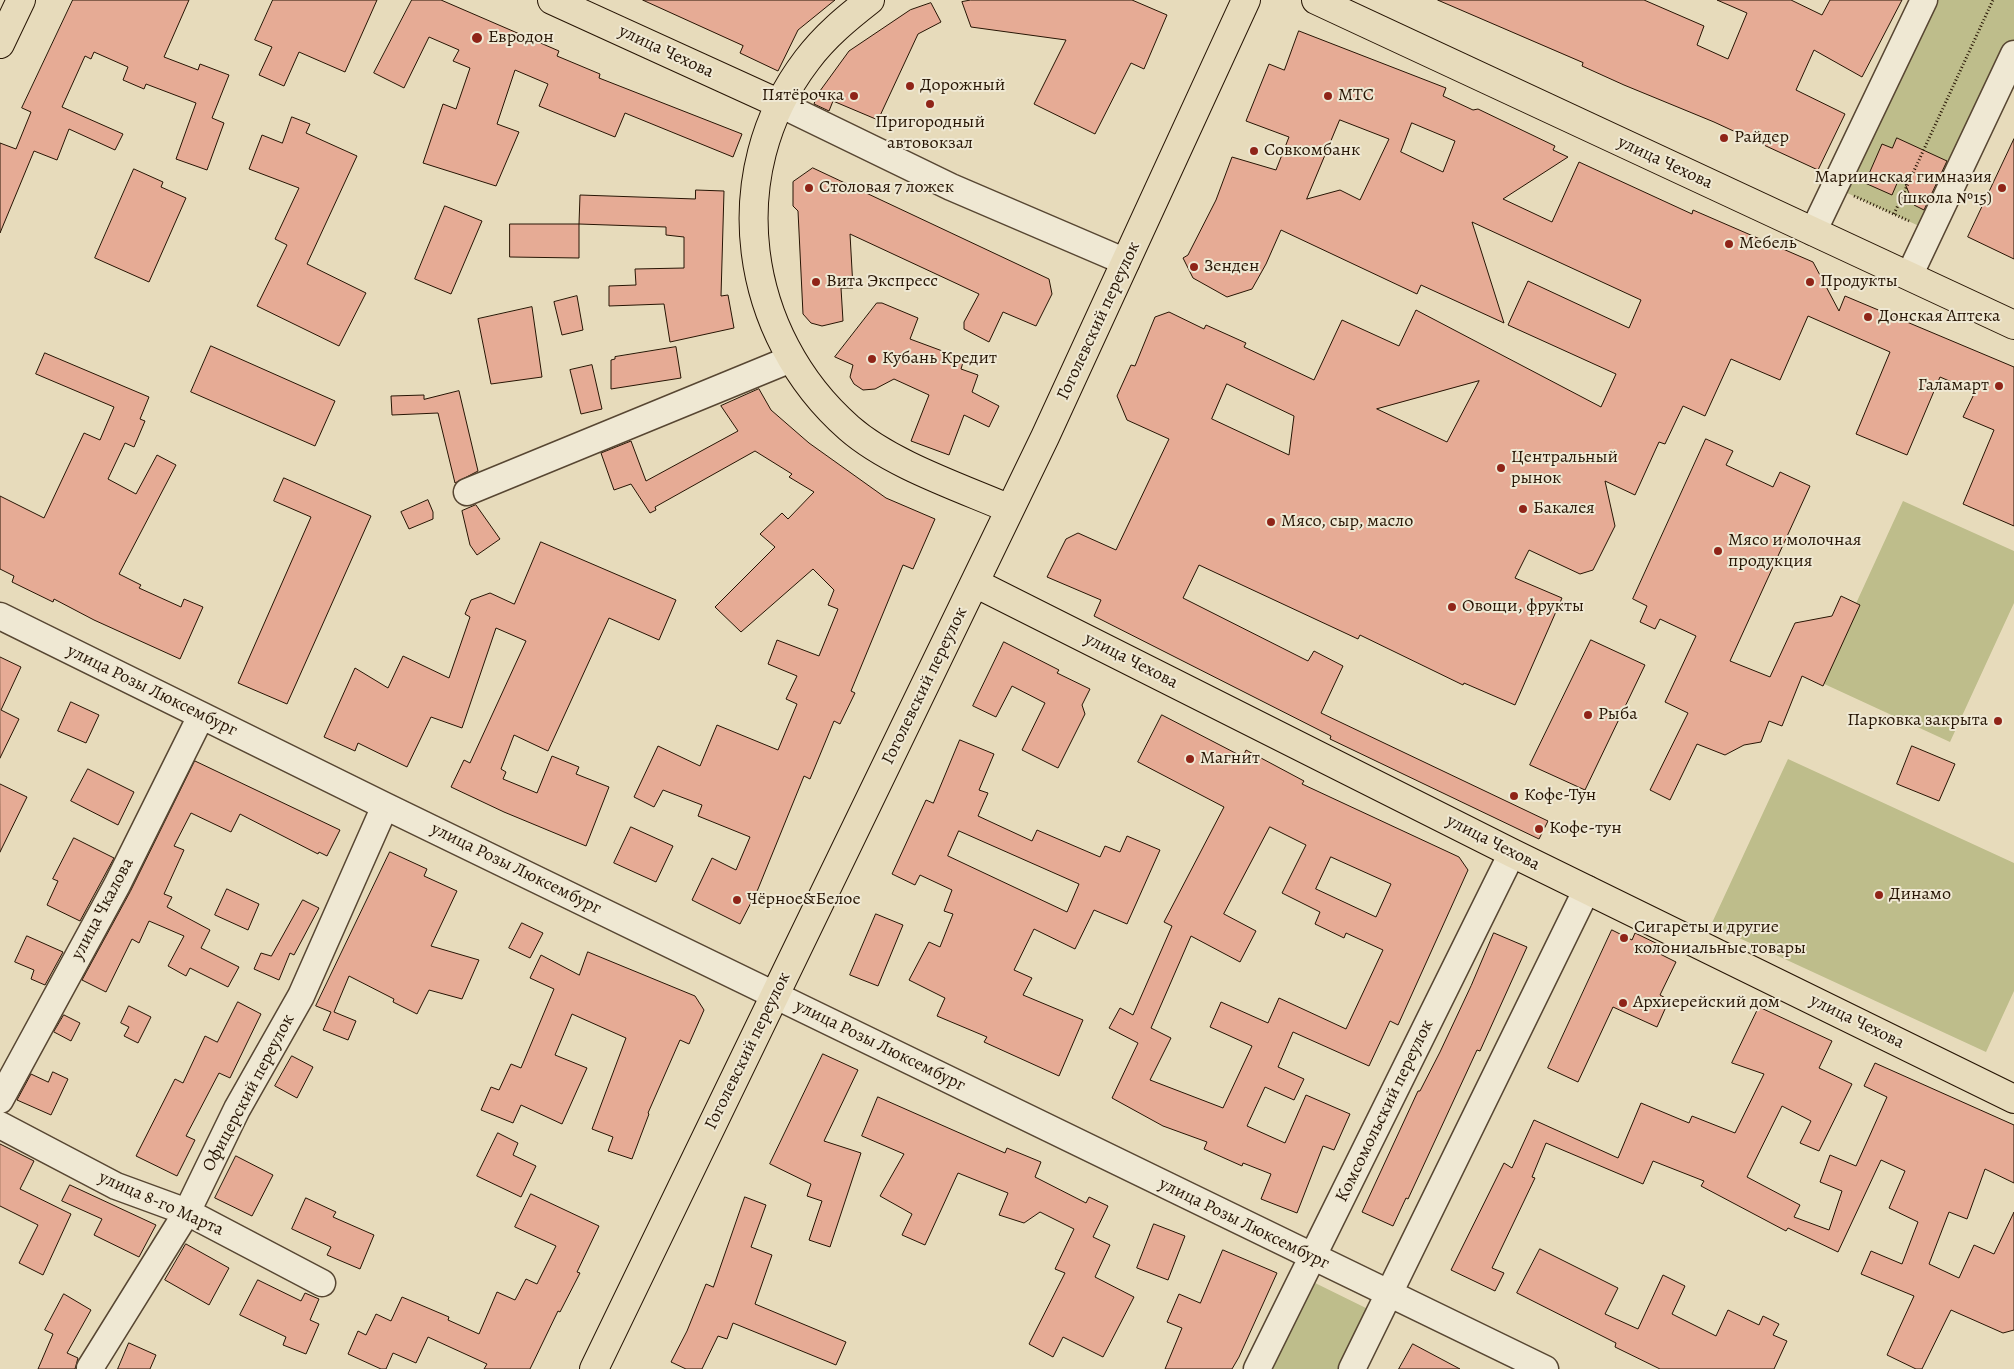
<!DOCTYPE html>
<meta charset="utf-8">
<style>
body{margin:0}
canvas{display:block;background:#e7dbbb}
</style>
<canvas width="2014" height="1369"></canvas>
<script>
const g = document.querySelector('canvas').getContext('2d');
g.lineJoin = 'round';
function paint(path, color) { g.fillStyle = color; g.fill(path, 'evenodd'); }
function trace(path, color, width, dash) { g.strokeStyle = color; g.lineWidth = width; g.lineCap = dash ? 'butt' : 'round'; g.setLineDash(dash || []); g.stroke(path); }
function drawText(font, color, halo, rows, align = 'center') {
  g.font = font + ' Alegreya,serif'; g.lineWidth = 4; g.setLineDash([]); g.textBaseline = 'middle'; g.strokeStyle = halo; g.fillStyle = color; for (const [text, x, y, turn = 0] of rows) {
    g.save(); g.translate(x, y); g.rotate((+turn || 0) * Math.PI / 180); g.textAlign = isNaN(turn) ? turn : align; if (halo) g.strokeText(text, 0, 0); g.fillText(text, 0, 0); g.restore();
  }
}
const green = new Path2D(`
 M1924,0h90v54l-84,177 -96,-44z
 M1903,501l111,50v52l-64,139 -130,-60z
 M1788,759l226,104v128l-28,61 -275,-127z
 M1309,1280l63,31 -29,58h-77z`);
const building = new Path2D(`
 M73,0h116l-25,57 34,13 2,-6 29,11 -17,43 12,5 -17,47 -31,-11 20,-56 -50,-19 -2,5 -21,-9 5,-13 -34,-15 -3,7 -6,-3 -23,51 61,27 -8,16 -46,-21 -12,31 -23,-9 -34,82v-90l16,6 15,-37 -9,-4z
 M273,0h104l-32,72 -46,-20 -15,34 -25,-11 13,-28 -17,-7z
 M412,0h29l118,51 -2,5 43,18 -1,4 143,56 -9,23 -108,-44 -10,24 -76,-31 9,-22 -33,-14 -18,54 22,8 -23,54 -73,-23 20,-59 13,5 14,-41 -17,-7 6,-11 -30,-13 -25,51 -30,-15z
 M643,0h192l-37,30 -20,41 -38,-18 3,-7z
 M971,0h161l35,15 -23,54 -13,-6 -36,71 -61,-30 32,-64 -95,-13 -9,-25z
 M1438,0h206l60,26 -7,19 31,14 19,-46 -30,-13h74l31,15 8,-15h72l-40,77 -48,-27 -18,40 49,24 -27,56 -104,-48 -90,-37 -42,-19 1,-3z
 M931,3l10,19 -23,12 -40,86 -45,-19 -4,10 -15,-7 3,-9 32,-44 61,-41z
 M1299,31l147,57 -3,8 30,14 5,-1 77,37 -2,4 15,7 -65,42 49,23 27,-60 113,52 1,-4 120,52 26,49 6,-15 169,71v159l-51,-22 31,-74 -31,-13 12,-25 -35,-15 -33,78 -51,-21 34,-82 -82,-36 -28,64 -49,-21 -26,57 -22,-10 -18,38 -6,-2 -24,53 -30,-14 10,45 -22,44 -13,4 -51,-24 -14,28 47,20 -47,107 -51,-22 -1,2 -103,-50 -2,4 -159,-74 -16,33 125,63 6,-10 29,15 -22,47 227,108 -9,18 -209,-100 1,-3 -237,-120 7,-16 -54,-23 19,-38 12,-6 38,17 53,-111 -42,-19 -10,-24 14,-31 4,1 20,-49 14,-5 35,17 2,-4 40,18 -2,4 70,33 28,-60 57,26 17,-36 185,97 15,-33 -108,-49 20,-44 101,47 12,-28 -169,-78 32,101 -83,-38 -4,9 -136,-64 -15,34 -14,25 -25,8 -34,-19 -10,-20 5,-3 28,-55 16,-43 44,13 13,-33 -43,-16 23,-57 15,6zM1340,120l49,19 -29,61 -20,-10 -33,9zM1412,123l43,18 -12,31 -42,-20zM1479,381l-32,61 -70,-33zM1227,384l67,32 -5,39 -77,-36z
 M292,117l18,7 -4,9 51,23 -50,108 59,29 -27,53 -82,-40 30,-61 -12,-6 24,-51 -50,-19 13,-34 20,8z
 M1897,138l50,23 -23,49 -10,-5 -13,-31 -9,21 -27,-12 17,-39 10,4z
 M2014,139v120l-46,-22z
 M813,168l236,111 3,15 -16,32 -33,-14 -14,30 -25,-13v-7l15,-28 -129,-60 3,54h-12l2,33 -21,5 -11,-3 -8,-9 -5,-103 -5,-5v-24z
 M134,169l29,13 -2,5 25,11 -37,84 -54,-24z
 M696,190l28,1 -3,105 7,-1 6,33 -64,14 -6,-38 -55,2v-20l27,-1 -1,-16 49,-1v-31l-18,-2v-8l-87,-3 1,-29 115,4z
 M445,206l37,15 -31,73 -36,-15z
 M510,224h69v34l-69,-1z
 M577,296l6,34 -21,5 -8,-33z
 M877,303h5l36,15 -8,21 54,20 -3,10 17,6 -6,17 27,14 -10,21 -25,-12 -15,40 -38,-14 18,-46 -35,-16 -19,10 -12,1 -9,-6 -4,-7 3,-12 -18,-8z
 M532,307l10,70 -51,7 -13,-65z
 M211,346l124,55 -20,45 -124,-54z
 M676,347l5,31 -70,11v-29l4,-1v-2z
 M45,353l104,44 -9,22 5,2 -11,26 -9,-4 -17,36 28,15 21,-39 19,10 -57,109 22,11 -2,3 42,19 3,-8 19,8 -23,52 -86,-39 -40,-21 -1,3 -41,-20 2,-6 -14,-7v-73l44,22 40,-85 16,7 14,-33 -78,-33z
 M592,365l10,44 -21,5 -11,-44z
 M759,389l12,21 38,33 77,55 49,21 -22,50 -10,-4 -52,126 4,2 -15,31 -6,-3 -24,58 -6,-3 -46,113 -18,35 -48,-24 20,-42 24,12 14,-33 -52,-21 4,-11 -39,-15 -9,17 -20,-10 24,-51 42,20 17,-41 61,25 19,-46 -11,-5 11,-23 -29,-12 9,-24 42,16 19,-47 -10,-4 6,-15 -21,-21 -72,63 -26,-25 60,-60 -15,-13 22,-21 6,6 26,-27 -25,-15 3,-3 -37,-23 -100,56 1,3 -6,3 -19,-29 -17,6 -13,-37 30,-12 15,40 92,-50 -17,-25z
 M459,391l19,80 -23,12 -17,-70 -46,2 -1,-19 33,-1v4z
 M1706,439l27,12 -7,14 47,22 7,-15 30,14 -80,175 40,16 25,-54 37,-7 9,-20 19,9 -37,81 -21,-10 -20,50 -13,-5 -8,21 -17,3 -19,10 -28,-11 -27,56 -20,-10 38,-77 -23,-11 31,-66 -36,-17 -5,10 -15,-7 7,-16 -14,-7z
 M284,478l87,38 -84,188 -49,-21 73,-166 -37,-16z
 M428,500l5,12v7l-24,10 -8,-17z
 M476,505l24,34 -23,16 -7,-10 -8,-34z
 M541,542l135,58 -17,40 -50,-22 -61,133 -34,-16 -13,34 5,3 -3,7 34,14 15,-37 27,11 -3,7 33,13 -23,59 -82,-34 -53,-25 13,-27 6,3 56,-122 -30,-13 -34,100 -31,-11 -24,50 -49,-24 -3,8 -31,-14 31,-69 33,20 15,-32 46,22 21,-61 -5,-3 6,-14 19,-7 24,11z
 M1591,640l54,25 -60,125 -55,-25z
 M1004,642l55,28 -2,3 33,16 -8,16 3,9 -27,54 -36,-18 23,-47 -33,-17 -16,31 -23,-11z
 M0,657l21,10 -20,43 18,9 -19,39z
 M71,702l28,13 -13,28 -28,-12z
 M1162,715l81,42 3,-7 58,31 -2,3 157,73 9,13 -70,155 -8,-4 -21,45 -76,-34 -15,35 26,12 -10,21 -29,-13 -18,39 38,17 21,-48 44,19 -16,36 -11,-4 -26,67 -36,-14 10,-25 -28,-11 -1,3 -38,-17 3,-7 -44,-16 -51,-28 26,-55 -29,-15 11,-20 13,7 39,-89 -8,-4 60,-115 -86,-45zM1270,827l36,18 -24,48 38,19 -5,12 29,14 2,-5 37,17 -37,79 -67,-31 -11,25 -47,-21 -11,25 42,19 -29,62 -73,-28 21,-42 -20,-10 40,-92 49,26 16,-31 -32,-17zM1331,857l60,27 -15,33 -60,-28z
 M960,740l34,14 -15,36 9,3 -10,23 54,25 5,-11 63,27 5,-11 15,6 7,-16 33,14 -33,74 -33,-14 -19,39 -41,-20 -20,41 18,8 -9,17 60,25 -24,56 -75,-34 3,-5 -50,-21 8,-18 -36,-18 20,-38 11,5 13,-33 -9,-3 8,-21 -32,-15 -5,10 -23,-11 34,-74 7,3zM959,831l120,53 -12,28 -119,-56z
 M1912,746l43,18 -16,37 -42,-17z
 M195,761l145,69 -13,26 -8,-4 -1,2 -78,-40 -9,18 -40,-19 -17,33 10,4 -20,44 8,3 -5,10 43,23 -9,18 38,19 -11,20 -38,-19 -4,8 -18,-10 16,-30 -35,-15 -10,22 -7,-4 -26,53 -24,-12 48,-88z
 M88,769l46,23 -16,33 -47,-24z
 M0,784l27,13 -27,55z
 M631,827l42,19 -17,36 -42,-19z
 M74,838l40,20 -34,63 -33,-16 11,-24 -5,-2z
 M390,852l37,17 -3,7 33,15 -26,55 48,14 -17,39 -33,-9 -12,24 -24,-12 1,-3 -45,-23 -15,36 22,9 -8,19 -25,-10 8,-18 -15,-6z
 M227,889l32,15 -11,26 -33,-15z
 M303,900l16,8 -25,47 -4,-2 -11,27 -25,-11 7,-16 10,3z
 M876,914l27,11 -25,61 -28,-11z
 M522,923l21,10 -13,25 -21,-10z
 M1612,930l20,10 3,-7 27,13 -4,7 18,9 -16,33 9,5 -12,27 -44,-20 -35,75 -30,-14z
 M1494,933l33,14 -47,104 -3,-1 -69,149 -2,-1 -13,28 -31,-14 56,-121h2l20,-39 31,-66z
 M27,936l36,16 -18,33 -14,-6 3,-9 -19,-8z
 M588,952l107,44 9,14 -15,34 -9,-4 -32,73 1,1 -17,45 -24,-8 5,-14 -21,-8 34,-91 -54,-24 -17,41 32,13 -25,56 -41,-19 -8,18 -32,-13 10,-23 8,3 12,-26 10,4 33,-79 -24,-11 11,-23 38,20z
 M238,1002l23,12 -31,64 -11,-5 -33,63 9,4 -18,36 -41,-20 39,-77 8,4 22,-47 12,6z
 M129,1006l22,11 -13,26 -14,-7 5,-9 -8,-4z
 M1759,1007l73,34 -13,27 33,16 -33,67 -19,-8 11,-22 -29,-15 -35,71 53,28 -6,12 35,13 13,-39 -22,-9 10,-27 26,11 31,-69 -23,-11 11,-23 139,62v58l-29,-14 -18,50 -18,-7 -20,52 30,14 15,-33 20,9 20,-42v118l-11,3 -52,-23 -29,59h-6l-29,-14 27,-59 -53,-22 10,-23 31,13 16,-42 -29,-14 16,-37 -24,-11 -43,92 -50,-24 -2,3 -85,-45 3,-5 -51,-20 -10,23 -97,-41 -14,34 3,1 -43,90 12,5 -9,18 -44,-21 53,-107 8,5 22,-48 84,38 23,-55 48,20 3,-7 43,17 29,-59 -32,-11z
 M64,1015l16,8 -9,18 -17,-9z
 M823,1054l35,16 -34,71 37,12 -31,94 -21,-7 13,-39 -15,-5 4,-12 -41,-20z
 M292,1056l21,11 -16,31 -22,-12z
 M53,1072l15,7 -17,36 -34,-15 14,-26 17,8z
 M878,1097l127,56 2,-5 34,14 -6,15 51,26 3,-6 19,9 -15,31 17,8 -15,32 39,20 -31,60 -40,-20 -10,20 -24,-13 36,-71 -10,-4 19,-40 -34,-17 -16,11 -25,-8 9,-22 -50,-20 -33,72 -23,-10 10,-21 -32,-18 24,-42 -42,-18z
 M498,1133l20,10 -5,12 23,11 -15,31 -44,-21z
 M0,1144l34,17 -14,28 51,25 -28,61 -24,-12 19,-38 -38,-19z
 M236,1156l37,19 -21,41 -37,-18z
 M70,1185l86,40 -17,32 -45,-22 8,-16 -40,-18z
 M531,1194l68,32 -22,46 3,1 -20,39 -2,-1 -28,58h-46l3,-5 -59,-27 -12,26 -23,-10 -7,16h-5l-33,-15 10,-23 8,4 10,-21 15,7 11,-24 47,20 -1,3 31,14 18,-42 18,8 11,-21 11,5 19,-38 -41,-19z
 M745,1197l21,8 -15,42 21,8 -17,49 91,38 -10,23 -103,-42 -6,16 -9,-3 -16,33h-16l-15,-7 16,-31 19,-47 7,3z
 M306,1198l30,14 -3,5 41,18 -14,34 -33,-14 4,-8 -39,-18z
 M1154,1224l31,12 -17,44 -31,-12z
 M186,1244l43,24 -20,37 -44,-25z
 M1540,1249l78,39 -13,26 33,15 25,-54 22,11 -13,28 44,22 12,-26 31,15 4,-9 16,8 -6,11 14,6 -13,28h-114l-45,-22 1,-4 -99,-50z
 M1223,1250l54,23 -38,84 -7,12h-67l17,-41 -15,-6 12,-28 21,9z
 M258,1280l43,21 4,-8 14,6 -9,21 9,4 -13,30 -23,-9 3,-8 -46,-22z
 M64,1294l27,16 -24,43 11,5 -3,11h-37l15,-35 -8,-4z
 M129,1343l27,12 -6,14h-32z
 M1413,1344l47,25h-61z`);
const path = new Path2D(`
 M1854,196l55,25
 M1894,214l99,-214`);
const minor = new Path2D(`
 M780,104l171,83 175,75
 M1813,232l111,-232
 M1909,276l105,-222
 M467,492l324,-133
 M0,616l385,190 1160,563
 M0,1100l117,-215 84,-169
 M0,1125l116,61 71,26 135,71
 M90,1368l97,-156 50,-103 64,-113 84,-190
 M1257,1369l255,-516
 M1352,1369l235,-480`);
const major = new Path2D(`
 M552,0l228,104
 M870,0c-23,18 -45,36 -63,60 -87,114 -64,275 42,368 41,36 110,59 161,81
 M1316,0l698,325
 M0,44l21,-44
 M975,583l537,270 502,246
 M594,1369l451,-932 201,-437`);
const markers = [
 [477,38,6,"#8f2418"],
 [910,86,5,"#8f2418"],
 [854,96,5,"#8f2418"],
 [1328,96,5,"#8f2418"],
 [930,104,5,"#8f2418"],
 [1724,138,5,"#8f2418"],
 [1254,151,5,"#8f2418"],
 [809,188,5,"#8f2418"],
 [2002,188,5,"#8f2418"],
 [1729,244,5,"#8f2418"],
 [1194,267,5,"#8f2418"],
 [816,282,5,"#8f2418"],
 [1810,282,5,"#8f2418"],
 [1868,317,5,"#8f2418"],
 [872,359,5,"#8f2418"],
 [1999,386,5,"#8f2418"],
 [1501,468,5,"#8f2418"],
 [1523,509,5,"#8f2418"],
 [1271,522,5,"#8f2418"],
 [1718,551,5,"#8f2418"],
 [1452,607,5,"#8f2418"],
 [1588,715,5,"#8f2418"],
 [1998,721,5,"#8f2418"],
 [1190,759,5,"#8f2418"],
 [1514,796,5,"#8f2418"],
 [1539,829,5,"#8f2418"],
 [1879,895,5,"#8f2418"],
 [737,900,5,"#8f2418"],
 [1624,938,5,"#8f2418"],
 [1623,1003,5,"#8f2418"]
];
const poiNames = [
 ["Евродон",488,38],
 ["Дорожный",920,86],
 ["Пятёрочка",844,96,"right"],
 ["МТС",1338,96],
 ["Пригородный",930,123,"center"],
 ["автовокзал",930,144,"center"],
 ["Райдер",1734,138],
 ["Совкомбанк",1264,151],
 ["Мариинская гимназия",1992,178,"right"],
 ["(школа №15)",1992,199,"right"],
 ["Столовая 7 ложек",819,188],
 ["Мебель",1739,244],
 ["Зенден",1204,267],
 ["Вита Экспресс",826,282],
 ["Продукты",1820,282],
 ["Донская Аптека",1878,317],
 ["Кубань Кредит",882,359],
 ["Галамарт",1989,386,"right"],
 ["Центральный",1511,458],
 ["рынок",1511,479],
 ["Бакалея",1533,509],
 ["Мясо, сыр, масло",1281,522],
 ["Мясо и молочная",1728,541],
 ["продукция",1728,562],
 ["Овощи, фрукты",1462,607],
 ["Рыба",1598,715],
 ["Парковка закрыта",1988,721,"right"],
 ["Магнит",1200,759],
 ["Кофе-Тун",1524,796],
 ["Кофе-тун",1549,829],
 ["Динамо",1889,895],
 ["Чёрное&Белое",747,900],
 ["Сигареты и другие",1634,928],
 ["колониальные товары",1634,949],
 ["Архиерейский дом",1633,1003]
];
const streetNames = [
 ["улица Чехова",666,52,25],
 ["улица Чехова",1665,163,25],
 ["Гоголевский переулок",1099,321,-65],
 ["улица Чехова",1131,661,27],
 ["Гоголевский переулок",925,686,-64],
 ["улица Розы Люксембург",152,691,26],
 ["улица Чехова",1493,843,27],
 ["улица Розы Люксембург",516,869,26],
 ["улица Чкалова",103,909,-62],
 ["улица Чехова",1857,1022,26],
 ["улица Розы Люксембург",880,1046,26],
 ["Гоголевский переулок",748,1051,-64],
 ["Офицерский переулок",249,1093,-62],
 ["Комсомольский переулок",1385,1111,-64],
 ["улица 8-го Марта",161,1204,24],
 ["улица Розы Люксембург",1244,1224,26]
];
paint(green, '#bebd8b');
paint(building, '#e6ab95');
trace(building, '#271504', 1);
trace(minor, '#574632', 29);
trace(major, '#271504', 30);
trace(path, '#271504', 3, [1, 2.5]);
trace(minor, '#efe8d3', 26);
trace(major, '#e7dbbb', 28);
for (const [x, y, r, color] of markers) { const dot = new Path2D(); dot.arc(x, y, r, 0, 2 * Math.PI); g.fillStyle = color; g.fill(dot); trace(dot, '#efe8d3', 2); }
drawText('18px', '#271504', '#efe8d3', poiNames, 'left');
drawText('18px', '#271504', '#efe8d3', streetNames);
</script>
